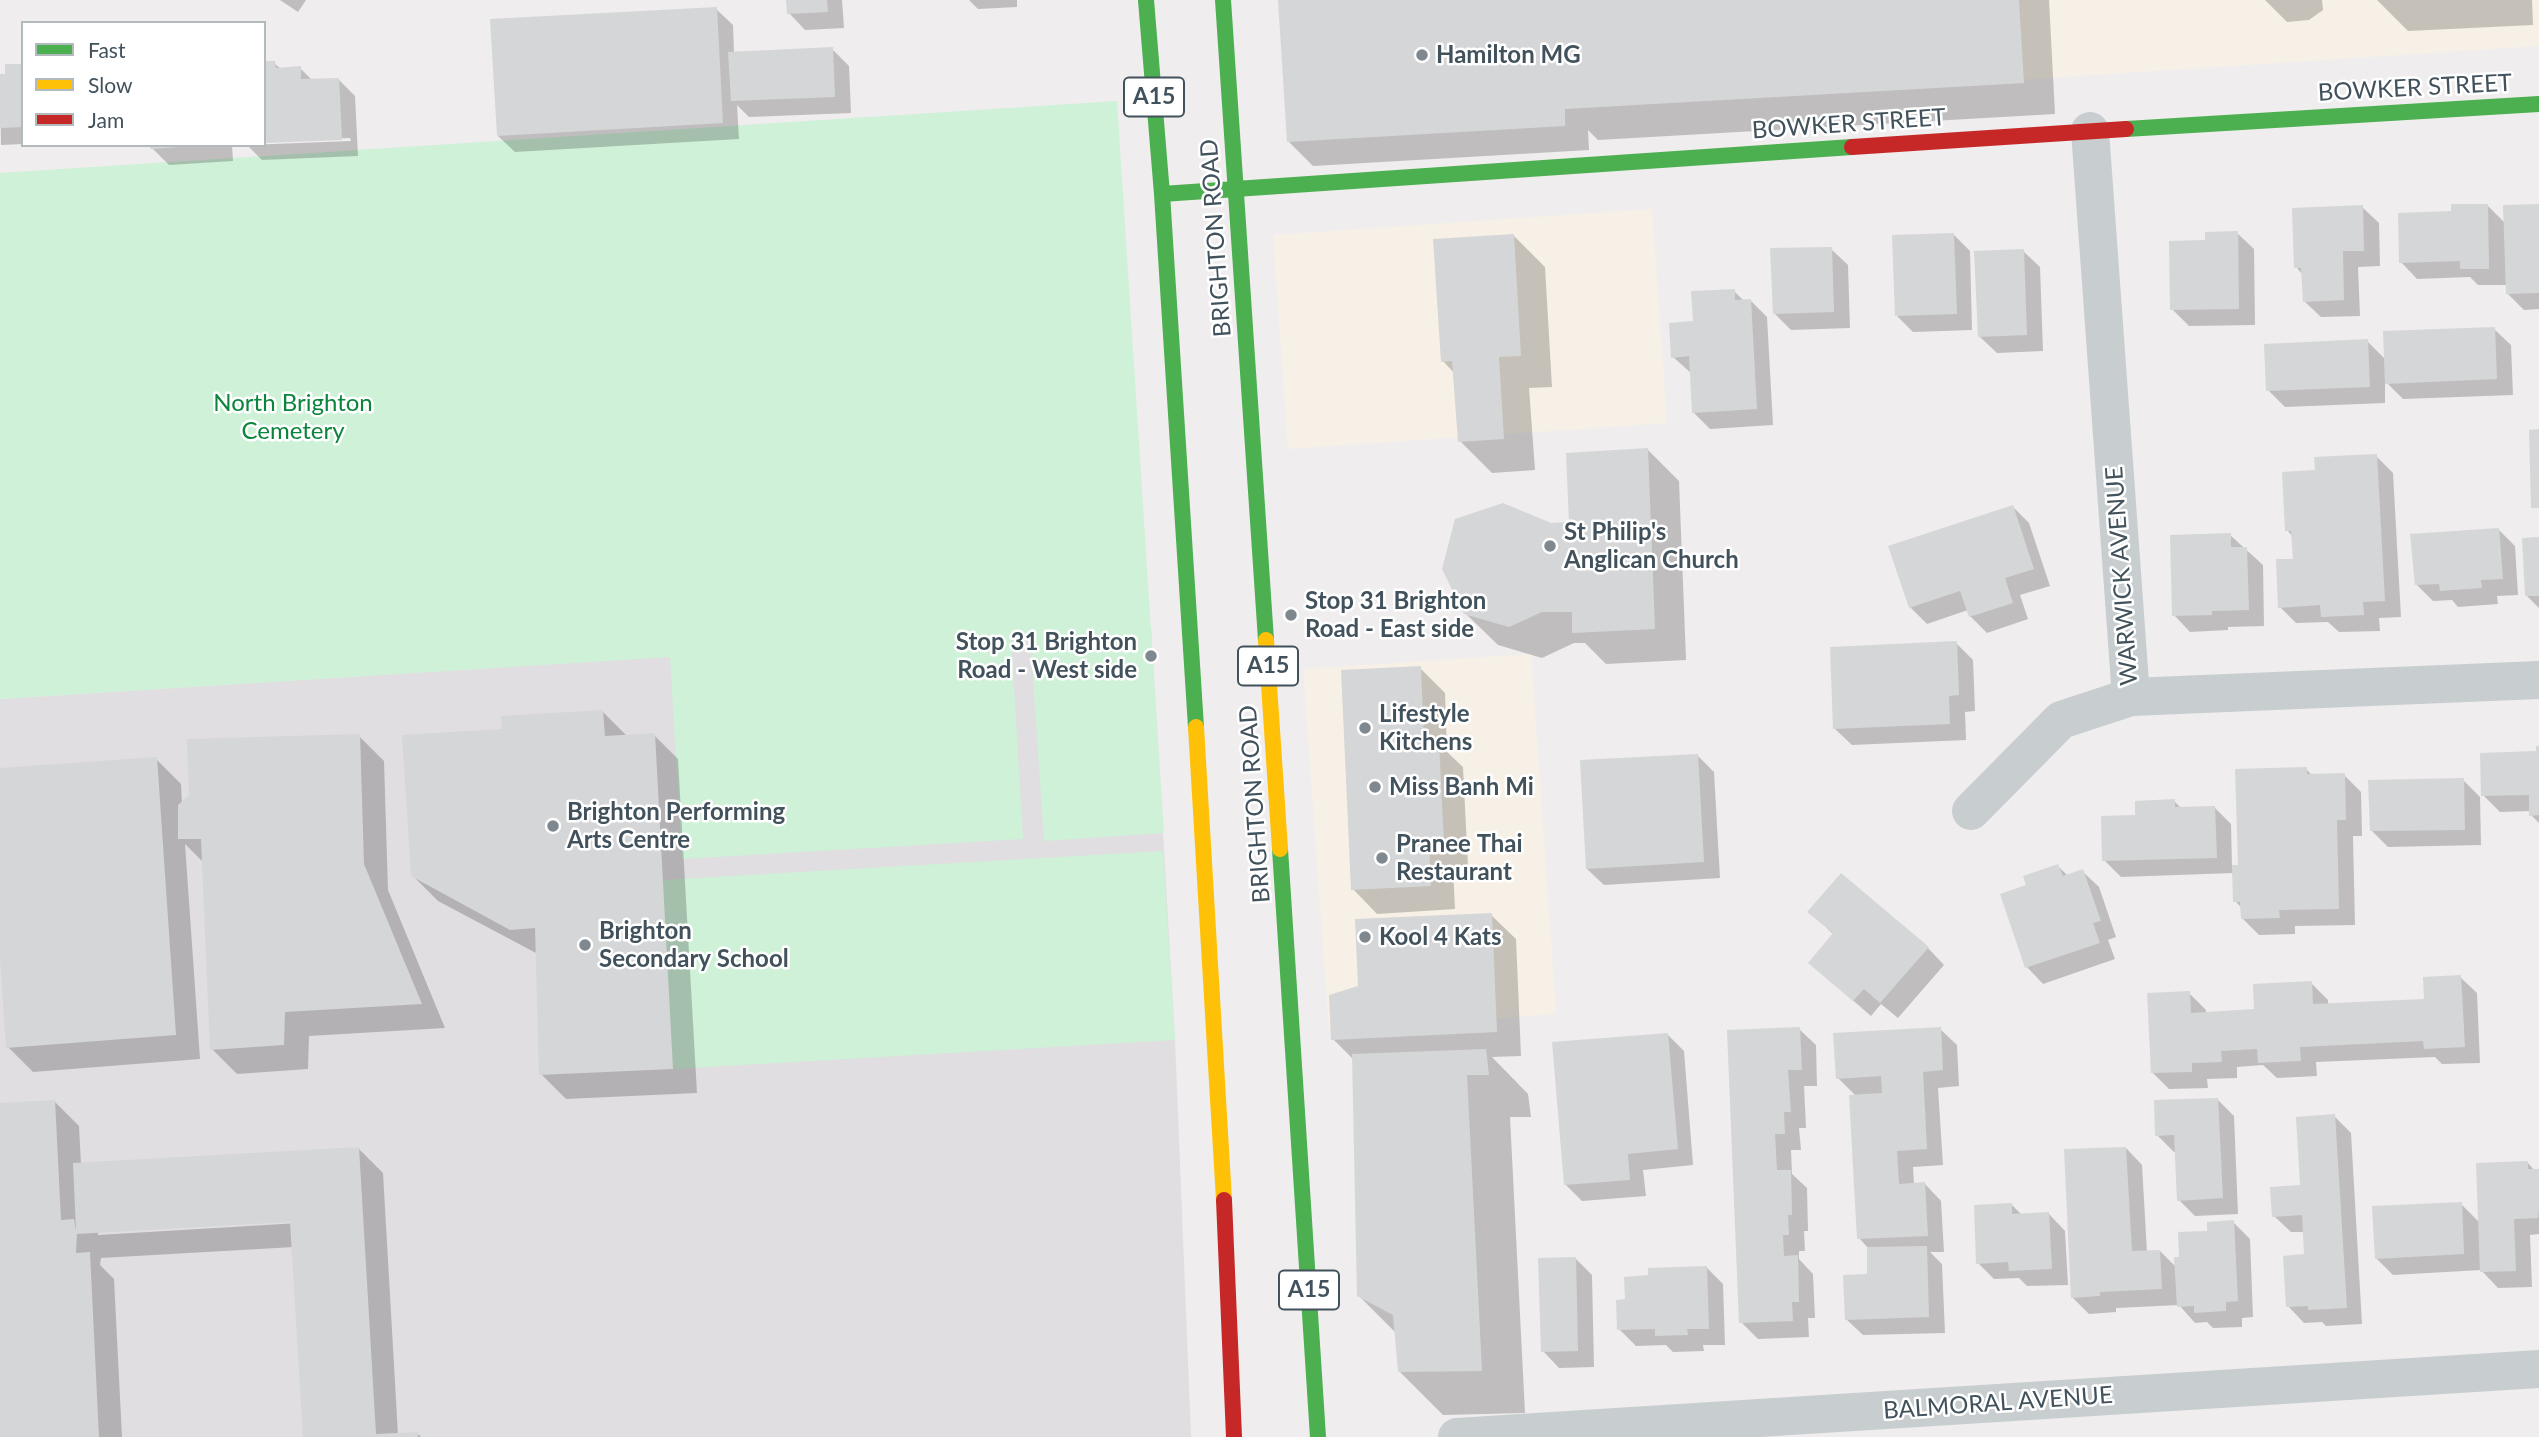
<!DOCTYPE html>
<style>
body{margin:0}
#map{position:relative;width:2539px;height:1437px;overflow:hidden;background:#efeded;font-family:Lato,sans-serif}
canvas{display:block}
.legend{position:absolute;left:21px;top:21px;width:245px;height:126px;box-sizing:border-box;background:#fff;border:2px solid #b3babe;margin:0;padding:9px 12px;list-style:none;font-size:21px;color:#42525c}
.legend li{display:flex;align-items:center;gap:14px;height:35px}
.legend b{width:35px;border:2px solid #b3babe}
</style>
<div id="map">
<canvas width="2539" height="1437"></canvas>
<ul class="legend">
<li><b style="height:9px;background:#4caf50"></b>Fast</li>
<li><b style="height:9px;background:#ffc107"></b>Slow</li>
<li><b style="height:9px;background:#c62828"></b>Jam</li>
</ul>
</div>
<script>
const g = document.querySelector('canvas').getContext('2d');
g.lineJoin = 'round';
function paint(path, color) { g.fillStyle = color; g.fill(path, 'evenodd'); }
function trace(path, color, width, dash) { g.strokeStyle = color; g.lineWidth = width; g.lineCap = dash ? 'butt' : 'round'; g.setLineDash(dash || []); g.stroke(path); }
function drawText(font, color, halo, rows, align = 'center') {
  g.font = font + ' Lato,sans-serif'; g.lineWidth = 5; g.setLineDash([]); g.textBaseline = 'middle'; g.strokeStyle = halo; g.fillStyle = color; for (const [text, x, y, turn = 0] of rows) {
    g.save(); g.translate(x, y); g.rotate((+turn || 0) * Math.PI / 180); g.textAlign = isNaN(turn) ? turn : align; if (halo) g.strokeText(text, 0, 0); g.fillText(text, 0, 0); g.restore();
  }
}
const commercial = new Path2D(`
 M1284,0h1255v46l-1247,81z
 M1652,209l15,214 -379,26 -15,-214z
 M1531,654l25,360 -227,16 -26,-361z`);
const education = new Path2D(`
 M1151,626l24,414 16,397h-1191v-738z`);
const green = new Path2D(`
 M1117,101l47,732 -120,8 -14,-207 -19,1 12,204 -341,20 -12,-202 -670,42v-526z
 M1163,851l12,189 -502,29 -11,-189z`);
const shadow = new Path2D(`
 M280,0h26l-8,12z
 M788,0h54l2,28 -39,2 -16,-17z
 M969,0h48v7l-39,2z
 M1280,0h769l6,114 -457,26 -10,-10 1,20 -276,16 -25,-25z
 M2265,0h57l1,10 -14,10 -22,2z
 M2377,0h155l1,25 -125,6z
 M716,9l17,16 1,29 98,-5 17,17 2,47 -102,4 -12,-12 2,34 -224,13 -17,-16z
 M274,63l7,6 19,-1 12,12 26,-1 17,17 3,60 -96,4 -15,-15 104,-4 -1,-3 -86,3z
 M23,65v79l-22,1 -1,-69h6z
 M152,145h80l1,16 -64,4 -17,-17z
 M2487,205l18,18 34,-18v104l-15,1 -17,-17v-8h-29l-8,-8 -53,2 -16,-17 52,-49z
 M2362,207l17,16 1,43 -22,1 2,49 -39,1 -17,-16 -1,-26 -7,-8z
 M2237,233l17,16 1,76 -66,1 -17,-17 35,-67z
 M1513,235l32,32 7,120 -23,1 6,82 -43,3 -32,-32 -5,-67 -12,-13z
 M1954,235l16,16 2,79 -59,2 -16,-16z
 M1831,249l17,16 2,63 -59,2 -17,-17z
 M2023,251l17,16 3,84 -46,2 -17,-16z
 M1734,291l10,10h7l16,16 6,108 -63,4 -17,-17 -2,-39 -18,-16 22,-34z
 M2494,329l17,16 2,50 -110,4 -18,-18v22l-100,4 -17,-17 99,-49 19,19z
 M1648,450l31,31 7,179 -80,4 -21,-21h-11l-32,15 -44,-13 -33,-32 86,-88 20,-1z
 M2376,456l17,17 8,144 -22,1 1,13 -41,1 -11,-10 -32,1 -16,-16 15,-47 -2,-23 -6,-7z
 M2013,507l16,16 21,63 -30,9 8,24 -41,14 -17,-17 -2,-6 -41,14 -17,-17z
 M2499,530l16,16 3,49 -21,1 1,8 -40,3 -6,-7 -19,1 -17,-17z
 M2230,535l33,30 1,61 -36,1v3l-38,2 -16,-17z
 M2539,538v70l-12,-12z
 M1956,643l17,17 2,51 -10,1 1,28 -114,5 -17,-16z
 M1420,668l25,25 2,59 16,15 5,100 -15,1 2,41 -78,5 -24,-25z
 M603,712l24,24 27,-1 24,24 19,334 -131,6 -25,-25 -5,-121 -98,-52 -25,-25 91,-146z
 M359,736l25,25 4,129 57,138 -136,8 -1,33 -71,5 -25,-25 -8,-186 -19,-19 15,215 -167,13 -25,-25 -8,-113v-164l156,-11 25,25 1,20z
 M2539,748v75l-8,-8v-4l-31,1 -17,-17 55,-42z
 M1698,756l16,16 6,106 -116,7 -17,-16z
 M2306,769l7,7 31,-1 17,17 1,44h-9l2,89 -60,1v8l-36,1 -17,-17v-10l-7,-7 -1,-28 -113,4 -17,-17 33,-43 37,-16 8,8 32,-2 17,17 1,43h7z
 M2463,780l17,17 1,48 -93,2 -17,-17z
 M2058,866l10,10 14,-5 17,16 17,50 -8,3 7,19 -72,25 -16,-17 1,-81z
 M1810,912l118,36 16,17 -46,53 -17,-14 -10,12 -61,-53 24,-28z
 M1491,915l25,24 5,117 -29,1 36,37 3,23h-21l15,296 -82,2 -44,-44 -3,-38 -37,-37 -5,-236 -21,-21 27,-52z
 M2460,977l17,16 3,70 -38,1 -7,-7 -119,5 1,14 -40,2 -14,-13 -26,2v11l-30,1 1,9 -39,1 -17,-17 37,-79 17,17v4l50,-3 55,-28 17,17v5l98,-4z
 M1799,1029l17,16 1,41h-13l2,42h-7l2,22h-10l1,24 15,14 1,43h-4l1,20h-6v8l14,15 2,44h-7l1,19 -51,2 -17,-17 -13,-291z
 M1940,1029l17,16 2,41 -21,2 5,77 -30,2 1,18 11,-1 16,17 3,51h-14l12,12 3,69 -82,2 -17,-16 23,-43 -1,-28 -9,-10 -3,-142 -18,-18z
 M1667,1034l17,17 9,114 -50,5 3,26 -64,5 -17,-17z
 M2217,1099l17,17 4,98 -43,2 -16,-16 -2,-48h-3l-17,-17z
 M55,1102l24,24 2,39 277,-17 25,25 15,262 19,-2 4,4h-116l-11,-190 -193,11 -1,7 14,14 8,158h-122v-333zM299,1219v4l-201,12v-4z
 M2334,1116l17,17 11,191 -36,2 -4,-4 -18,1 -16,-17 18,-50 -1,-24h-14l-17,-16 28,-29z
 M2126,1148l16,17 5,87 13,-1 17,17 4,-10 28,-26 24,-10 17,17 3,78 -11,1v9l-29,1 -6,-6 -12,1 -16,-18 -63,3v4l-27,2 -17,-17z
 M2527,1162l8,9 4,-1v64l-9,1 2,52 -34,1 -17,-18 -88,5 -17,-17 85,-54 19,19z
 M2012,1205l10,10 27,-1 16,17 3,54 -41,1 -8,-8 -25,1 -16,-16z
 M1575,1258l17,17 2,92 -35,1 -16,-17z
 M1706,1267l17,17 2,61h-22l1,6 -31,1 -7,-7 -30,1 -17,-17 7,-28z`);
const building = new Path2D(`
 M786,0h41l1,12 -41,2z
 M1278,0h741l5,83 -459,26v17l-278,16z
 M717,7l6,116 -226,13 -7,-117z
 M833,47l2,50 -104,4 -3,-49z
 M264,61h11l1,7 25,-2v13l38,-1 3,62 -78,3z
 M5,64h18v63l-23,1v-54h5z
 M150,145h31v2l-31,2z
 M2451,204h37l1,65h-29v-8l-61,2 -1,-50 53,-2z
 M2539,204v89l-33,1 -3,-89z
 M2363,205l1,46h-21l1,49 -41,2 -2,-34h-7l-2,-60z
 M2238,231l1,78 -69,1 -1,-69 36,-1v-8z
 M1954,233l3,81 -62,2 -3,-81z
 M1514,234l7,122 -22,1 5,82 -46,3 -6,-81 -11,1 -8,-123z
 M1832,247l2,65 -61,2 -3,-66z
 M2024,249l3,86 -49,2 -4,-86z
 M1735,289v11l16,-1 6,110 -65,4 -3,-57 -18,2 -2,-35 24,-2 -2,-30z
 M2495,327l2,52 -112,5 -2,-53z
 M2368,339l2,48 -104,4 -2,-47z
 M2539,429v79h-8l-2,-78z
 M1648,448l7,181 -83,4v-21h-30l-33,15 -45,-13 -22,-45 13,-50 48,-16 48,20 18,-1 -3,-69z
 M2377,454l8,147 -22,1 1,13 -43,2 -1,-12 -42,3 -2,-49h17l-2,-28h-6l-3,-59 33,-2 -1,-13z
 M2013,505l21,64 -29,9 8,25 -44,14 -9,-26 -51,17 -21,-62z
 M2499,528l4,51 -22,1 1,8 -42,3 -1,-7 -24,1 -5,-51z
 M2231,533v14h16l2,63 -37,1v4l-40,1 -2,-81z
 M2539,537v59h-14l-3,-58z
 M1957,641l2,54 -10,1 1,28 -117,5 -3,-82z
 M1421,666l3,75h15l5,103h-15l2,42 -80,4 -10,-220z
 M603,710l2,26 50,-3 18,336 -134,6 -4,-147 -25,2 -99,-54 -9,-141 100,-6 -1,-13z
 M360,734l4,130 58,140 -137,8 -1,33 -74,5 -9,-211h-23v-34l11,-10 -2,-56z
 M2536,746h3v69l-10,1v-21l-48,1 -1,-43 56,-2z
 M1698,754l6,108 -118,7 -6,-109z
 M157,757l19,278 -170,13 -6,-89v-191z
 M2307,767v7l38,-1 1,47h-9l2,89 -60,1 1,8 -39,1 -1,-17h-7l-1,-37h6l-3,-96z
 M2464,778l1,52 -95,1 -2,-51z
 M2175,799v8l40,-1 2,52 -115,3 -1,-45 34,-1v-14z
 M2058,864l5,12 20,-7 18,52 -8,2 7,20 -75,25 -25,-74 26,-9 -3,-9z
 M1841,873l88,74 -49,56 -16,-14 -11,12 -45,-38 25,-30 -26,-21z
 M1492,913l5,119 -166,8 -2,-45 29,-9 -3,-67z
 M2461,975l4,72 -41,2 -1,-8 -123,6 1,14 -43,2 -1,-14 -36,2 1,11 -30,1v9l-41,1 -4,-80 43,-2 1,22 63,-4 -1,-25 59,-3 1,23 111,-5 -1,-22z
 M1800,1027l2,43h-14l3,42h-7l1,22h-10l2,36h14l1,45h-4l1,20h-6l1,21 14,-1 1,47h-7l1,19 -54,2 -12,-293z
 M1941,1027l2,43 -20,2 4,77 -30,2 2,33 26,-2 3,54 -71,3 -8,-144 33,-2 -1,-17 -45,3 -3,-46z
 M1668,1033l10,116 -50,5 2,26 -66,5 -12,-143z
 M1486,1049l3,26h-22l15,296 -84,1 -5,-57 -36,-19 -5,-242z
 M2218,1098l5,100 -46,3 -3,-66 -19,1 -1,-36z
 M55,1100l6,120 13,-1 2,12 -3,-68 286,-16 17,287 42,-2v5h-115l-13,-215 -213,12 -1,19 14,-1 9,185h-99v-334z
 M2335,1114l12,194 -39,2v-4l-22,1 -3,-51 21,-2 -2,-39 -30,2 -2,-30 30,-2 -4,-68z
 M2126,1147l6,104 28,-1 2,39 -62,3v4l-29,2 -7,-149z
 M2528,1161v8h11v39l-1,10 -24,1 2,52 -36,1 -4,-109z
 M2462,1202l2,52 -89,5 -3,-53z
 M2012,1203v11l37,-2 3,57 -43,2 -1,-9 -32,2 -2,-59z
 M2234,1220l4,81 -12,1v9l-32,2v-7l-17,1 -3,-50h5l-1,-25 29,-1v-9z
 M1927,1246l2,71 -84,3 -2,-45 24,-1v-27z
 M1576,1257l2,94 -37,1 -3,-94z
 M1707,1266l2,63h-22l1,6 -33,1v-7l-38,1 -1,-30 9,-1 -1,-22 24,-2v-7z`);
const street = new Path2D(`
 M2090,131l41,566 408,-17
 M1971,811l90,-91 70,-23
 M1457,1437l1082,-68`);
const fast = new Path2D(`
 M1146,0l16,194 34,533
 M1223,0l43,640
 M2126,129l413,-25
 M1162,194l690,-47
 M1280,849l38,588`);
const slow = new Path2D(`
 M1266,640l14,209
 M1196,727l28,473`);
const jam = new Path2D(`
 M1852,147l274,-18
 M1224,1200l10,237`);
const markers = [
 [1422,55,7,"#7f888f"],
 [1550,546,7,"#7f888f"],
 [1291,615,7,"#7f888f"],
 [1151,656,7,"#7f888f"],
 [1365,728,7,"#7f888f"],
 [1375,787,7,"#7f888f"],
 [553,826,7,"#7f888f"],
 [1382,858,7,"#7f888f"],
 [1365,937,7,"#7f888f"],
 [585,945,7,"#7f888f"]
];
const shields = [
 [1154,97,60],
 [1268,666,60],
 [1309,1290,60]
];
const shieldNames = [
 ["A15",1154,97],
 ["A15",1268,666],
 ["A15",1309,1290]
];
const poiNames = [
 ["Hamilton MG",1436,55],
 ["St Philip's",1564,532],
 ["Anglican Church",1564,560],
 ["Stop 31 Brighton",1305,601],
 ["Road - East side",1305,629],
 ["Stop 31 Brighton",1137,642,"right"],
 ["Road - West side",1137,670,"right"],
 ["Lifestyle",1379,714],
 ["Kitchens",1379,742],
 ["Miss Banh Mi",1389,787],
 ["Brighton Performing",567,812],
 ["Arts Centre",567,840],
 ["Pranee Thai",1396,844],
 ["Restaurant",1396,872],
 ["Brighton",599,931],
 ["Secondary School",599,959],
 ["Kool 4 Kats",1379,937]
];
const streetNames = [
 ["BOWKER STREET",2415,88,-3],
 ["BOWKER STREET",1849,124,-4],
 ["BRIGHTON ROAD",1216,238,-94],
 ["WARWICK AVENUE",2122,576,-94],
 ["BRIGHTON ROAD",1255,804,-94],
 ["BALMORAL AVENUE",1998,1403,-4]
];
const parkNames = [
 ["North Brighton",293,403],
 ["Cemetery",293,431]
];
paint(commercial, '#f7f0e6');
paint(education, '#e0dee0');
paint(green, '#cef1d8');
paint(shadow, '#0003');
paint(building, '#d5d6d7');
trace(street, '#c8cdcf', 38);
trace(fast, '#4caf50', 16);
trace(slow, '#ffc107', 16);
trace(jam, '#c62828', 16);
for (const [x, y, r, color] of markers) { const dot = new Path2D(); dot.arc(x, y, r, 0, 2 * Math.PI); g.fillStyle = color; g.fill(dot); trace(dot, '#fff', 2.5); }
for (const [x, y, w] of shields) { const box = new Path2D(); box.roundRect(x - w / 2, y - 19.5, w, 39, 5); g.fillStyle = '#fff'; g.fill(box); trace(box, '#42525c', 2); }
drawText('bold 23px', '#42525c', null, shieldNames);
drawText('bold 24px', '#42525c', '#fff', poiNames, 'left');
drawText('24px', '#42525c', '#fff', streetNames);
drawText('24px', '#0b853c', '#fff', parkNames);
</script>
